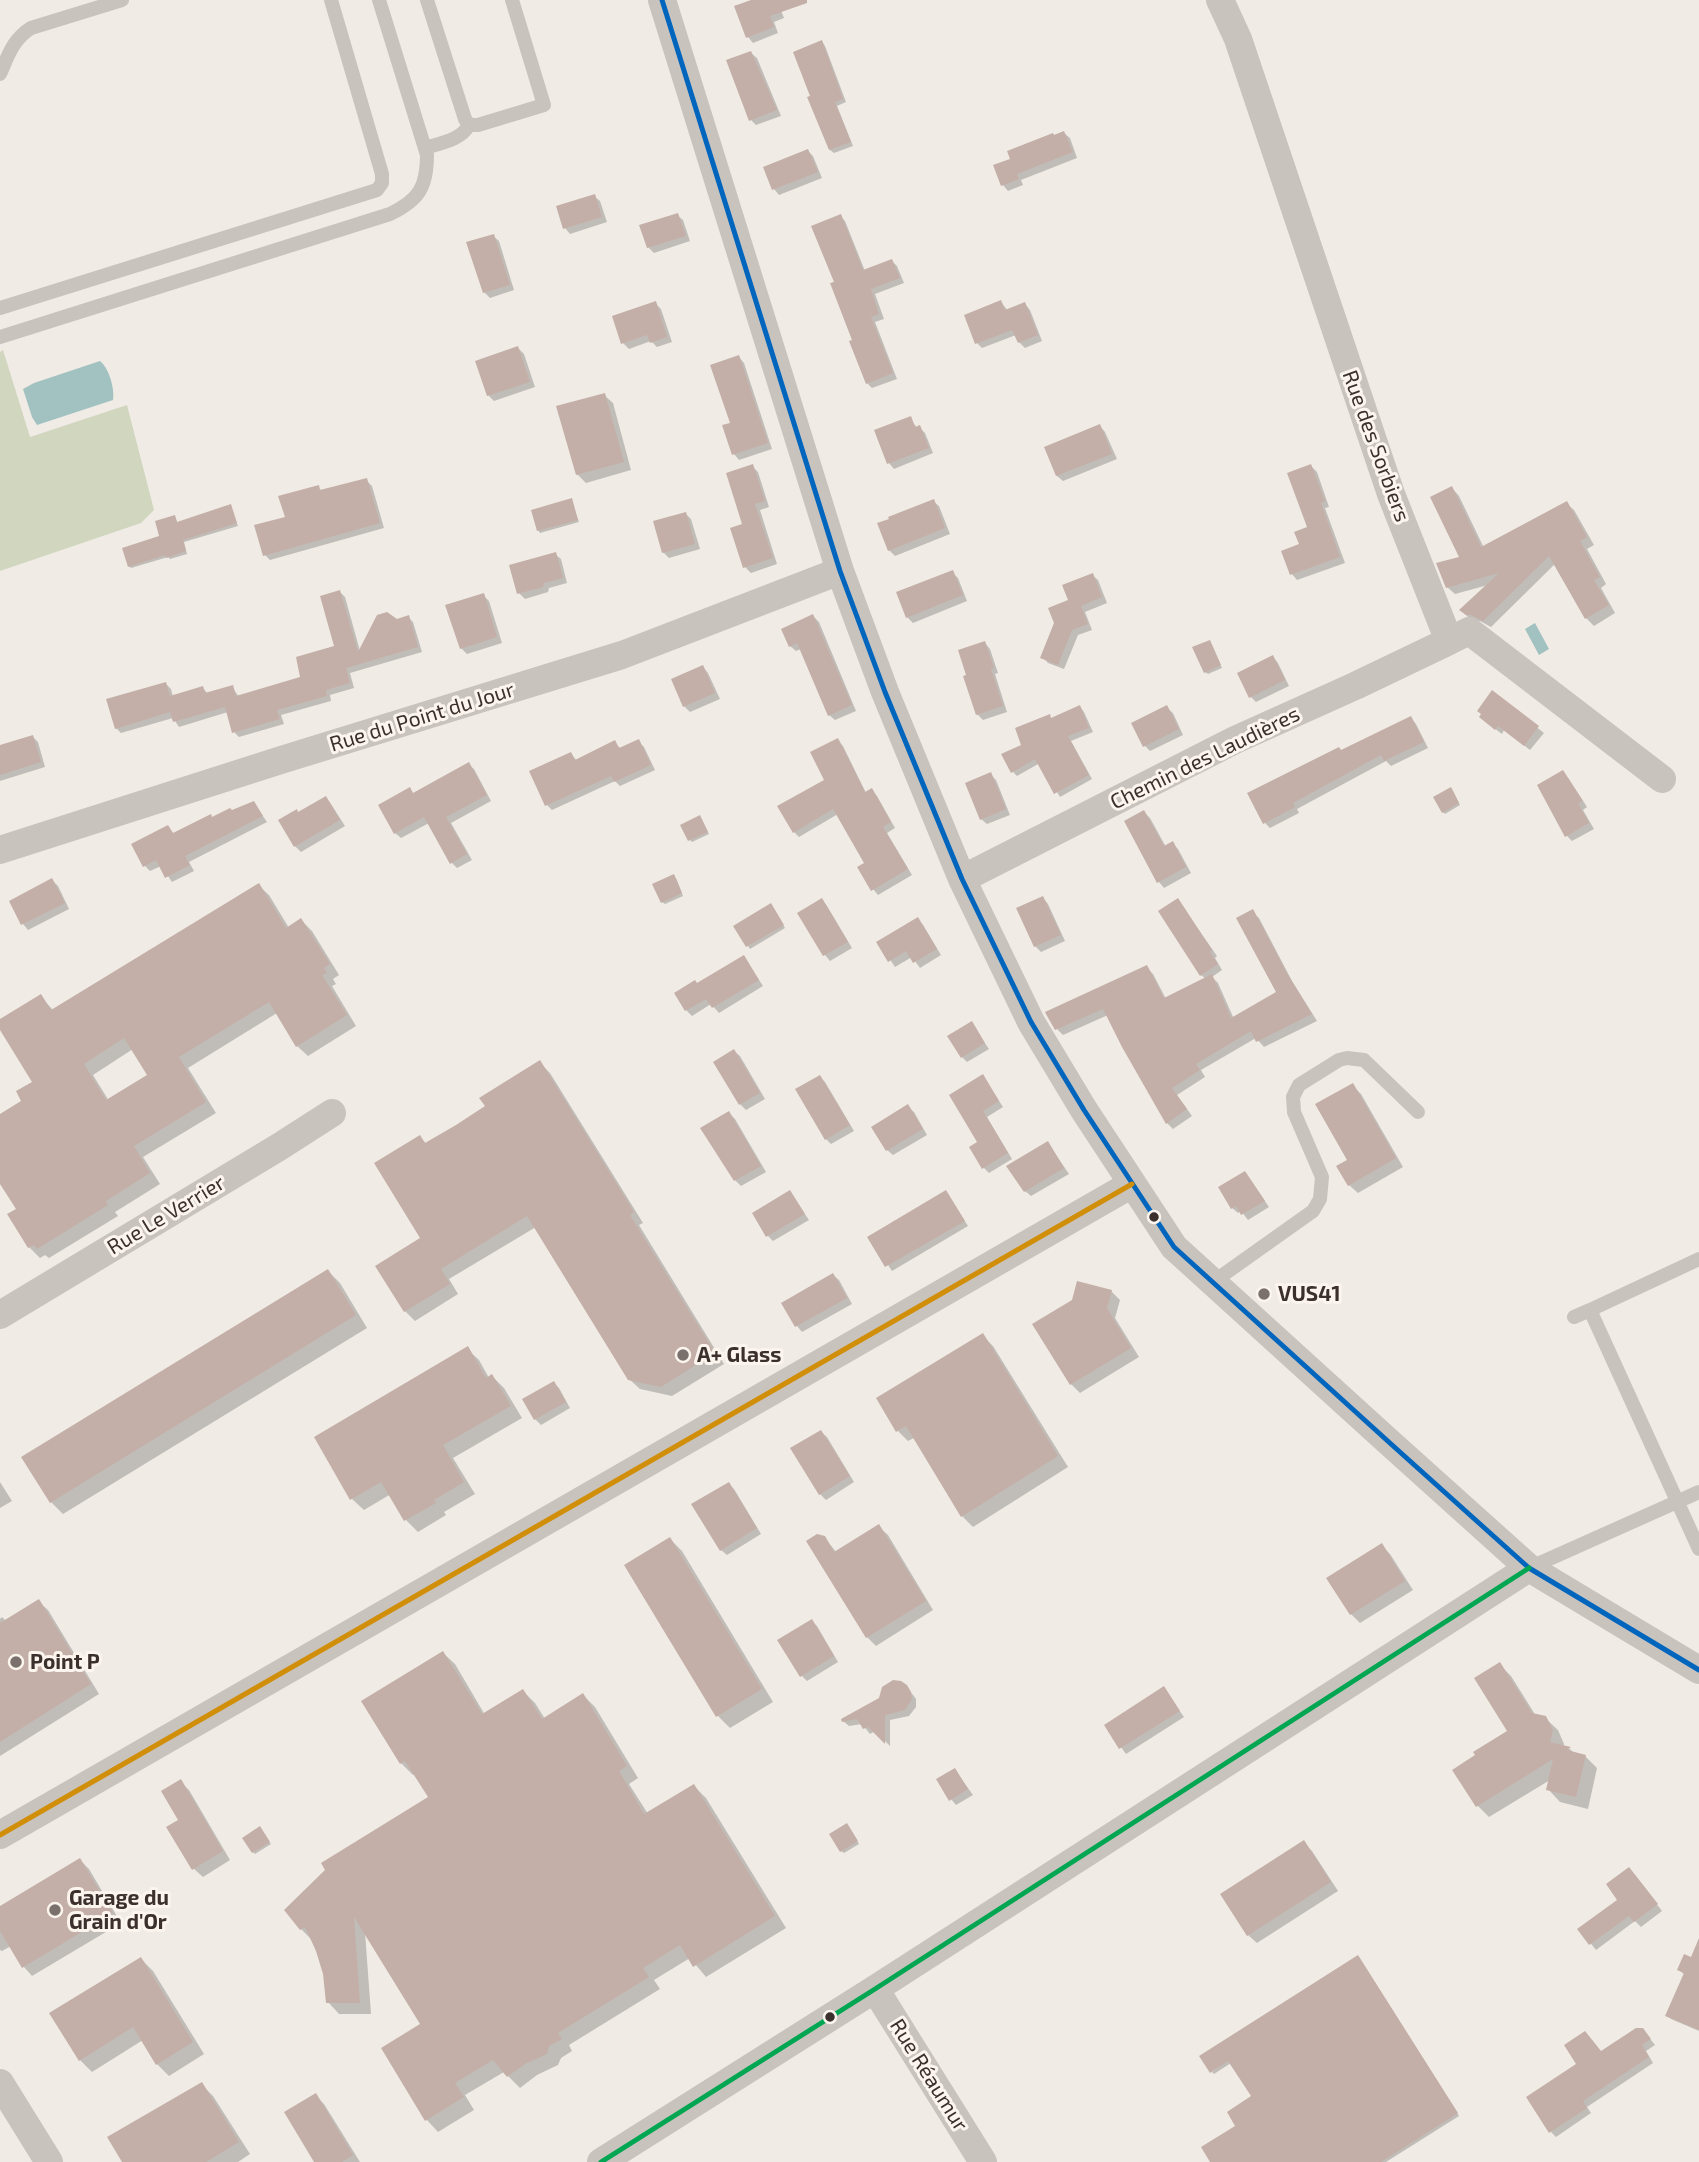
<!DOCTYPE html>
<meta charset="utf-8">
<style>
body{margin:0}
canvas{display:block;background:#f0ebe5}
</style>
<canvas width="1699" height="2162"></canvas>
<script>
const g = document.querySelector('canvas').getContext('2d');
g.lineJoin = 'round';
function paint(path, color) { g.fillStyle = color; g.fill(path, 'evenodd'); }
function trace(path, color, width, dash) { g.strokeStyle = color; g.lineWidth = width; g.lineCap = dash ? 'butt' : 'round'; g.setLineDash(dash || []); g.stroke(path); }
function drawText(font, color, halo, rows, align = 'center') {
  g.font = font + ' "Exo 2",sans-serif'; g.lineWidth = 6; g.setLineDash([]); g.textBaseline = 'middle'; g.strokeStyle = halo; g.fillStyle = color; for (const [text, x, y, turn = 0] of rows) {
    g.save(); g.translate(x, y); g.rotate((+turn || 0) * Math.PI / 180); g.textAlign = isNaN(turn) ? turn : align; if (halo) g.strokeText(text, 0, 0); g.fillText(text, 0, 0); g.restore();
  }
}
const green = new Path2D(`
 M3,350l27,87 97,-32 27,105 -13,13 -141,48v-219z`);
const water = new Path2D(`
 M100,361c9,7 15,28 13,39l-76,25 -5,-8 -9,-28 11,-6z
 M1535,623l14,26 -10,6 -14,-26z`);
const shadow = new Path2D(`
 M757,0h20l7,18 -10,4 4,11 -25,10 -5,-6z
 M822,42l3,4 21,56 -9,4 16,40 -19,7 -4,-3 -20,-52z
 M751,53l6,5 24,58 -25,9 -5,-5z
 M1064,133l6,5 7,20 -56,22 2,5 -15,6 -5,-6 9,-25z
 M808,151l5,5 9,22 -43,17 -5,-6z
 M594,196l6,5 7,21 -37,12 -5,-6z
 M677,215l6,5 7,21 -36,12 -6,-6z
 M840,216l5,5 20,50 27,-10 5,5 7,17 -29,11 9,25 -9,3 22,57 -25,9 -5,-5 -31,-100z
 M493,236l6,5 15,49 -24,8 -6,-6z
 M1001,302l7,9 17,-7 5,6 12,31 -17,7 -6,-6 -3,-7 -34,13 -5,-5z
 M655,303l6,6 11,33 -15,5 -6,-6 -22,8 -6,-6z
 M518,348l6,6 11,33 -41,14 -6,-6z
 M739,357l5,6 28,86 -33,11 -5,-6 -2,-30z
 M604,395l9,8 18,67 -45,13 -9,-9z
 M910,418l7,10 2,-1 6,6 8,20 -39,16 -5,-6z
 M1100,426l5,6 12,27 -54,22 -6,-5 -11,-28z
 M752,466l6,6 11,35 -9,3 17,54 -26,9 -6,-6v-42z
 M1311,466l6,6 12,35 -4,1 20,55 -48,17 -5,-6 9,-29 8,-17z
 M366,480l6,6 12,42 -114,32 -5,-5 22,-37 31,-31 5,5z
 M1452,488l7,8 25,52 82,-45 8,7 20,35 -7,4 19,35 -5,4 14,25 -21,13 -8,-8 -31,-54 -64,63 -11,-6 -5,1 -6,-4 -8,-8 27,-25 -33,9 -8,-7 14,-29z
 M571,500l8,22 -39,11 -2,-3z
 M933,501l6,5 11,28 -55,22 -6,-6z
 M230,506l8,20 -54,16 3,12 -17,5 -2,-2 -37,11 -2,-2 32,-29 14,-20 3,7z
 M686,514l5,5 9,30 -31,9 -6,-6z
 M555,554l6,5 6,24 -18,5 -1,4 -23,7 -6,-6z
 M952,572l6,6 9,23 -54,22 -6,-6z
 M1092,575l6,5 9,23 -22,9 7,18 -14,5 -14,34 -16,-6 -5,-6 27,-56z
 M340,592l5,5 15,54 37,-30 11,-4 5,5 9,30 -72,21 4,15 -24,7 1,6 -50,14 3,9 -45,13 -5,-5 -6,-20 -49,15 -6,-9 -52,15 -5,-5 50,-44 5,5 2,8 30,-9 5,6 24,-7 7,10 63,-19 34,-31z
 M483,595l6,6 13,42 -35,11 -6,-6z
 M813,616l6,6 37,89 -21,9 -6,-5 -28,-66 -5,2 -6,-5z
 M985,643l5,6 8,24 -3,1 12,38 -24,8 -6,-6z
 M1211,644l11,24 -14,6 -3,-2z
 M1273,657l5,6 11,23 -33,16 -6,-6z
 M703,667l5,6 12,26 -30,13 -6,-6z
 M1492,692l52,41 -14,17 -26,-20 -2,4 -16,-12z
 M1080,707l4,5 9,20 -22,9 21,38 -32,18 -20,-34 -23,13 -4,-4 11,-26 28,-27z
 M1167,708l6,5 10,22 -33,16 -5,-5z
 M1411,718l5,6 12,24 -37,18 -5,-5 -89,48 2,4 -29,15 -5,-5 77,-71z
 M33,737l5,5 7,25 -45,14v-34z
 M837,740l6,6 23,47 5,-3 6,6 18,32 -8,5 25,42 -34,20 -5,-6 -6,-26 -29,-49 -39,23 -5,-5 32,-51z
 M638,741l6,6 11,23 -35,16 -5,-5 -63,29 -5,-5 24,-51 6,7 38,-18 5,5z
 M468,764l6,5 17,32 -40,22 21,37 -15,8 -5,-5 -23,-40 -28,15 -6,-5 19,-39z
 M990,774l6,6 14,35 -23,9 -6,-5z
 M1568,778l19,29 -4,3 11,19 -22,12 -5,-5z
 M1453,791l7,14 -15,9 -2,-2z
 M326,798l5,6 14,22 -44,26 -6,-6 4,-32z
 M254,803l13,19 -78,40 5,9 -22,11 -11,-16 -11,5 -5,-5 23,-39 6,7z
 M1144,812l6,6 16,29 6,-4 6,6 13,24 -27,15 -5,-6z
 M702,820l7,14 -17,8 -3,-3z
 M676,878l7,18 -18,8 -3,-2z
 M52,880l6,6 11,23 -41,21 -5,-6z
 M258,885l11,10 20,33 12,-8 11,11 27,44 -6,4 3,5 -4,2 24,40 -48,30 -11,-10 -20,-33 -89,55 28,45 -73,44 17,27 -45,28 3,4 -69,42 -4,-3 -5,3 -11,-11 -11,-38 -18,-29v-64l24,-14 10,-20 -34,-55v-6l40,-25 13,14zM133,1049l16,26 -40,26 -16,-26z
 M1043,898l5,6 17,37 -24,11 -6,-6z
 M822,900l5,6 25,42 -22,13 -5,-6 -25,-42z
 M1178,900l39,56 -2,2 7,12 -10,7 6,6 16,36 44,-26 -26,-81 7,6 33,63 25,40 -53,26 -8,-9 -55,32 4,7 -28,18 15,21 -19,13 -6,-6 -59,-108 -45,20 -6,-6 90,-61 6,6 13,25 40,-20 -5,-4z
 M773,908l12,20 -35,21 -15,-22z
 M918,920l5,5 18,30 -21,13 -8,-11 -17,10 -16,-24z
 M744,957l19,29 -44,27 -8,-9 -19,12 -6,-6 11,-25z
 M971,1023l18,26 -22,13 -5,-5z
 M734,1051l6,5 25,43 -19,11 -6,-6 -25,-42z
 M540,1063l10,10 93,150 -4,2 85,139 -52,32 -32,-7 -11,-10 -93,-152 -87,52 9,15 -43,27 -10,-10 17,-72 -3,-102 8,7 60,-37z
 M983,1076l20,31 -16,10 25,42 -23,14 -6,-6 -3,-24z
 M820,1077l5,5 29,49 -23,13 -5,-5z
 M1352,1085l9,9 42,73 -45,26 -9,-8z
 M908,1107l6,5 13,23 -34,20 -6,-5z
 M729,1113l6,6 31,53 -25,14 -6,-6z
 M1048,1143l21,31 -38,22 -6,-5z
 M1250,1179l19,28 -21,13 -7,-9 -3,2 -6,-5z
 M790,1192l19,28 -36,21 -5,-5z
 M946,1192l22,34 -76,45 -22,-33z
 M328,1271l12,12 27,45 -304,186 -12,-12z
 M833,1275l6,5 13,24 -50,28 -5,-6 -13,-23z
 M1111,1291l9,9 -5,18 24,39 -59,36 -9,-9z
 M983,1336l10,10 75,121 -95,60 -11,-11 -48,-78 -6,3 -10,-10z
 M467,1349l12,11 10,18 3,-2 12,12 18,30 -69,40 22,36 -31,18 2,3 -28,17 -12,-12 -15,-26 -27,16 -12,-11z
 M554,1383l5,5 11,20 -29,17 -6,-6z
 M821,1432l6,5 27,45 -28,18 -6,-6z
 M0,1482l12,19 -12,7z
 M728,1484l6,5 27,45 -34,21 -6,-5z
 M879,1527l9,8 45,75 -57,36 -9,-9 -43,-100 13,16z
 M670,1539l12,12 91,151 -43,26 -12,-12 -92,-150z
 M1382,1546l8,8 23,36 -53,33 -9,-9 -22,-35z
 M39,1602l9,8 51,84 -99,62v-137l2,-2 4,4z
 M811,1621l6,5 21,36 -31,19 -6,-6z
 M443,1653l12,11 30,51 38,-24 12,12 10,16 38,-24 12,12 43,71 -9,6 19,30 46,-28 12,12 80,130 -80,49 -16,-19 -36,22 6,9 -91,56 3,6 -11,7 -3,7 -21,10 -17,13 -16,-16 -39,23 9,15 -36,22 -11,-12 -5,-95 -57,-93 6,82h-32l-11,-12 -4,-29 -11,-32 -12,-12 129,-131 -15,-24 -2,1 -12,-12 -38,-61z
 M1499,1664l12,12 25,40 9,2 13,12 6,14v3l6,2 5,5 10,2 12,12 -9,41 -28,-7 -12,-13 2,-9 -61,37 -12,-12 32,-73z
 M1164,1689l20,28 -58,37 -20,-28z
 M910,1691l6,8v8l-7,9 -19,4v26l-15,-15 -5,3 -8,-10 -13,2 -6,-5z
 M955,1770l18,25 -17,10 -5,-6z
 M180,1782l9,8 41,70 -27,17 -9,-8 -13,-49z
 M849,1827l10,17 -15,9 -3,-2z
 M262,1831l9,13 -16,10 -2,-2z
 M1303,1842l9,9 26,40 -81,52 -9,-8z
 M80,1860l9,9 32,54 -89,53 -8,-9 -13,-21 -9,5 -2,-1v-42z
 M1635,1875l27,36 -21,16 -6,-6 -39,29 -16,-20 39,-30z
 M141,1959l12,12 51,83 -35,22 -12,-12 -14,-24 -51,32 -12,-12z
 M1360,1960l99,156 -73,46h-174l26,-36 15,-29 -22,-34 -17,11 -2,-2z
 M1699,1962v69l-28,-12 -4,-4 18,-40 -6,-5z
 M1643,2030l12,15 -9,6 7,12 -66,44 4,6 -35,24 -5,-5 28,-68 13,-24 10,13z
 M201,2084l12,12 37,58 -12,8h-114z
 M315,2095l9,9 36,58h-44z`);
const building = new Path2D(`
 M751,0h56v3l-37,13 4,11 -28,11 -12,-32z
 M822,40l21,59 -8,3 16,40 -22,8 -22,-53 3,-1 -17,-44z
 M751,51l26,59 -28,11 -23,-61z
 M1064,131l9,21 -56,22 2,5 -18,7 -8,-21 17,-6 -3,-8 46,-18 1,2z
 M808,149l10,23 -46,18 -9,-23z
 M595,194l7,23 -39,12 -7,-23z
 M678,213l8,23 -39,12 -8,-23z
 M841,214l22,56 29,-11 8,19 -29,11 8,25 -8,3 22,56 -27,11 -17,-43 3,-1 -22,-57 4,-1 -23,-56z
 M494,234l16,51 -27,8 -17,-51z
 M1001,300l4,10 20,-8 13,33 -20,8 -6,-13 -37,14 -11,-29z
 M656,301l11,36 -17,6 -3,-8 -26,9 -9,-28z
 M518,346l12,36 -43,14 -12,-35z
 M739,355l29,88 -36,12 -10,-30 8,-2 -20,-58z
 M605,393l19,69 -48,13 -20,-69z
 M911,416l4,11 5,-2 9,23 -42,16 -13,-34z
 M1100,424l12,30 -56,22 -12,-29z
 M753,464l12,37 -10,3 18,54 -30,10 -13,-40 12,-4 -16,-51z
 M1311,464l14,37 -4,2 19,54 -50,18 -9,-24 18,-7 -5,-12 13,-5 -20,-54z
 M367,478l13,45 -117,33 -9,-31 31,-8 -7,-21 41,-11 1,5z
 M1452,486l29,61 86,-46 20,36 -7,4 20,36 -6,3 15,25 -24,14 -36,-63 -66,65 -12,-6h-5l-7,-5 40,-37 -53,15 -10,-25 23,-6 -29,-60z
 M572,498l6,22 -41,11 -6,-21z
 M934,499l11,29 -57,23 -11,-28 12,-4 -1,-2z
 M231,504l6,19 -54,17 3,11 -20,7 -1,-3 -37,12 -6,-19 37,-12 -4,-15 20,-6 2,7z
 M686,512l9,32 -33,9 -9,-32z
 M556,552l7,26 -19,5 -1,4 -26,7 -8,-29z
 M953,570l10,25 -57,23 -10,-26z
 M1093,573l9,24 -21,9 7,18 -16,6 -14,35 -18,-7 14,-35 -6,-15 20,-8 -6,-15z
 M340,590l18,62 19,-37 10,-3 10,7 12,-4 9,32 -72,21 4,15 -24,7 1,6 -50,14 3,9 -48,14 -7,-26 -52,15 -3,-10 -55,17 -9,-30 60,-17 4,14 33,-10 2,7 28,-8 3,11 64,-19 -4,-20 38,-11 -14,-50z
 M484,593l13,44 -37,12 -15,-44z
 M813,614l39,91 -24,11 -31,-73 -8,4 -8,-18z
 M1210,640l11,25 -17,8 -12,-26z
 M985,641l9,27 -3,1 12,37 -27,9 -13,-39 3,-1 -8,-25z
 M1273,655l12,25 -36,18 -12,-25z
 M703,665l12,28 -32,14 -12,-28z
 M1492,690l47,36 -15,20 -26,-20 -3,4 -16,-13 2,-3 -4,-3z
 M1080,705l9,23 -21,8 21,39 -35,19 -19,-35 -24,14 -10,-19 20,-9 -6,-17 35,-14 1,4z
 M1167,705l12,24 -36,18 -12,-24z
 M1411,716l13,26 -40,19 -3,-6 -88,48 2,4 -32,17 -16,-31 92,-46 2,3z
 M33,735l8,27 -41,13v-30z
 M838,738l27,54 7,-4 19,34 -8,5 25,42 -37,22 -14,-24 7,-4 -31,-54 -40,24 -16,-27 47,-26 -14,-28z
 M639,739l12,26 -37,17 -3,-6 -66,30 -16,-35 42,-19 4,8 40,-20 4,8z
 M469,762l18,33 -41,22 21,37 -17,10 -26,-47 -30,17 -16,-29 32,-18 3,6z
 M1563,770l20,31 -5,2 11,20 -24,14 -28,-52z
 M991,772l15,37 -26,11 -15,-37z
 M1451,787l8,16 -17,10 -9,-16z
 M326,796l14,24 -46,27 -16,-27 19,-11 1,3z
 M254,801l9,15 -78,40 5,9 -25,13 -9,-18 -13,7 -12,-23 37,-19 5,8 38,-19 1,3 18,-9 2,2z
 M1144,810l20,36 9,-5 13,26 -29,16 -33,-62z
 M700,815l8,17 -20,9 -8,-16z
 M674,874l8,19 -21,10 -9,-19z
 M52,878l13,25 -44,22 -12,-24z
 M259,883l27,45 15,-10 29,46 -6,4 3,5 -5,2 25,40 -51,32 -27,-45 -90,55 27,45 -72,44 16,27 -44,28 2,4 -71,44 -3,-4 -6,3 -21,-34 9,-5 -16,-25v-70l21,-13 -5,-10 16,-9 -32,-52v-11l41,-25 10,16zM124,1038l23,37 -41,25 -22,-36z
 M1043,896l18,39 -27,12 -18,-39z
 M822,898l26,44 -25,14 -26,-43z
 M1178,898l34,52 -2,2 8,12 -18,12 -42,-65z
 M771,903l13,22 -38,22 -13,-21z
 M1253,909l34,64 25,41 -56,28 -5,-11 -55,33 4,6 -28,18 15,21 -21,15 -44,-77 -19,-38 -48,21 -9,-16 -1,-2 102,-47 17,33 48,-24 19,44 45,-26 -40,-74z
 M918,917l19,32 -24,14 -7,-12 -18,11 -12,-20z
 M744,955l15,25 -47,28 -6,-9 -21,12 -11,-18 21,-13 2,3z
 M972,1021l13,22 -24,15 -14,-22z
 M734,1049l26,44 -21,12 -26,-43z
 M540,1060l94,152 -4,3 85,138 -54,34 -33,-7 -101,-164 -86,53 9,15 -46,28 -29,-46 45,-28 -46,-75 46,-28 5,8 31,-18 29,-19 -6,-8z
 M983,1074l16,27 -16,10 25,42 -26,16 -13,-22 8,-5 -28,-47z
 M820,1075l30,50 -25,15 -30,-51z
 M1353,1083l43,75 -48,28 -12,-20 11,-6 -32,-56z
 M908,1104l15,25 -37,22 -15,-24z
 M729,1111l32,55 -27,15 -34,-53z
 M1048,1141l16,27 -40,24 -18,-26z
 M1245,1171l20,30 -24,14 -5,-9 -5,3 -13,-22z
 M790,1190l15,24 -39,23 -14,-24z
 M946,1190l19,31 -80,46 -18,-30z
 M328,1269l28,46 -306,188 -29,-46z
 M833,1273l14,25 -52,29 -14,-24z
 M1077,1281l35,9 -5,18 24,40 -61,37 -38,-61 40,-24z
 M983,1333l75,123 -97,61 -55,-91 -10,6 -20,-34z
 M468,1346l18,32 6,-4 19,32 -68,39 21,37 -30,18 2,3 -32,18 -23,-39 -31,18 -36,-63z
 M554,1381l12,21 -32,18 -12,-21z
 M821,1430l29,46 -31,19 -29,-47z
 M729,1482l28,46 -37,23 -29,-47z
 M879,1524l47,77 -60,37 -60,-97 11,-7 8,2 9,16z
 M670,1537l92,152 -46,28 -92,-152z
 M1382,1543l23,38 -55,34 -24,-37z
 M39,1599l52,85 -91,58v-119z
 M812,1619l22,37 -34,21 -23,-37z
 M443,1651l39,63 41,-25 19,30 41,-26 44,73 -8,5 25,43 50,-30 81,132 -82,51 -13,-22 -37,23 6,9 -91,56 4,6 -13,7 -2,8 -22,10 -18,13 -14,-17 -38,23 9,14 -39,24 -44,-73 39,-24 -66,-107 6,86h-34l-3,-29 -7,-23 -11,-24 -5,3 -16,-20 41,-40 -4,-7 107,-66 -23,-36 -5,3 -39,-63z
 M1500,1662l32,51 14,3 7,14 -3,12 21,5 -4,3 19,5 -10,42 -30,-7 7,-31 -77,48 -24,-37 23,-15 -2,-3 34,-21 -33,-53z
 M893,1680l8,1 6,4 4,7 1,7 -7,11 -20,5v29l-17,-17 -5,2 -6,-10 -15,3 -1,-3 38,-21 3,-11z
 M1164,1686l16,25 -61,38 -15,-24z
 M955,1768l13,21 -19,12 -13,-22z
 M181,1779l42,72 -31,19 -26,-43 12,-7 -17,-29z
 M847,1823l11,18 -18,11 -11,-18z
 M260,1826l10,16 -18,11 -10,-15z
 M1304,1840l27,42 -84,54 -27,-42z
 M80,1858l33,55 -91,55 -22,-37v-25z
 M1629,1867l29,37 -24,18 -5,-6 -40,29 -12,-16 40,-29 -11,-16z
 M1699,1938v92l-34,-14 19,-43 -7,-3 7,-16 7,3z
 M1358,1955l100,158 -77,49h-171l-9,-15 34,-21 -8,-14 24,-16 -23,-35 -18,12 -11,-17z
 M141,1957l52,85 -37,23 -23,-38 -54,34 -30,-48z
 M1636,2028h7l8,11 -9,6 7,12 -66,44 4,7 -38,25 -23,-36 50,-33 -12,-19 21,-14 16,20z
 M202,2082l37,60 -33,20h-84l-15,-25z
 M316,2093l37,62 -11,7h-28l-30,-50z`);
const lane = new Path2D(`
 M427,0l38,119 4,6
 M0,74c8,-18 13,-35 31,-46l91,-28
 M425,148c16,-5 36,-8 44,-23h9l66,-20 -32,-105
 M0,308l377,-118 5,-7v-9l-51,-174
 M0,337l390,-123c29,-14 37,-27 37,-59l-48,-155
 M1699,1259l-109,51 109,239
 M1213,1282l100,-71 7,-12 2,-22 -28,-65 -1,-15 6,-12 40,-25 8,-2 17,2 54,52
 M1574,1317l16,-7
 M1529,1568l170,-76`);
const street = new Path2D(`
 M662,0l178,571 45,121 77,187 69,143 53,88 90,137 217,197 138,124 170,102
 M1220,0l18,39 153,455 58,147 20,-10 193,148
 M0,850l281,-90 341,-105 218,-84
 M962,879l273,-139 120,-54 94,-45
 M0,1315l279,-168 53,-34
 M0,1835l1132,-651
 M875,1989l108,173
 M0,2083l49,79
 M601,2162l274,-173 654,-421`);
const bus1 = new Path2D(`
 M662,0l178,571 45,121 77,187 69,143 53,88 90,137 217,197 138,124 170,102`);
const bus2 = new Path2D(`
 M0,1835l1132,-651`);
const bus3 = new Path2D(`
 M601,2162l274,-173 654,-421`);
const markers = [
 [1154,1217,6,"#3b302b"],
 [1264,1294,7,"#7a716c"],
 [683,1355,7,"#7a716c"],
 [16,1662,7,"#7a716c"],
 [55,1910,7,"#7a716c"],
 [830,2017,6,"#3b302b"]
];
const streetNames = [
 ["Rue des Sorbiers",1376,446,70],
 ["Rue du Point du Jour",422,717,-17],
 ["Chemin des Laudières",1205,758,-26],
 ["Rue Le Verrier",166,1215,-31],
 ["Rue Réaumur",929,2075,58]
];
const poiNames = [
 ["VUS41",1278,1294],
 ["A+ Glass",697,1355],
 ["Point P",30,1662],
 ["Garage du",69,1898],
 ["Grain d'Or",69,1922]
];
paint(green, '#d1d6bf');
paint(water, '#a1c2c1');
paint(shadow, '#0003');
paint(building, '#c3afa7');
trace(lane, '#c9c3be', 14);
trace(street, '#c9c3be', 28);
trace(bus1, '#0065bd', 5);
trace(bus2, '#d18e09', 5);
trace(bus3, '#00a651', 5);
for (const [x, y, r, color] of markers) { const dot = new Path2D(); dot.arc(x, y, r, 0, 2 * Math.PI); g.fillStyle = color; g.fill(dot); trace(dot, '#fbf5ee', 2.5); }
drawText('21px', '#3b302b', '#fbf5ee', streetNames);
drawText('bold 21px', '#3b302b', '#fbf5ee', poiNames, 'left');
</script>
